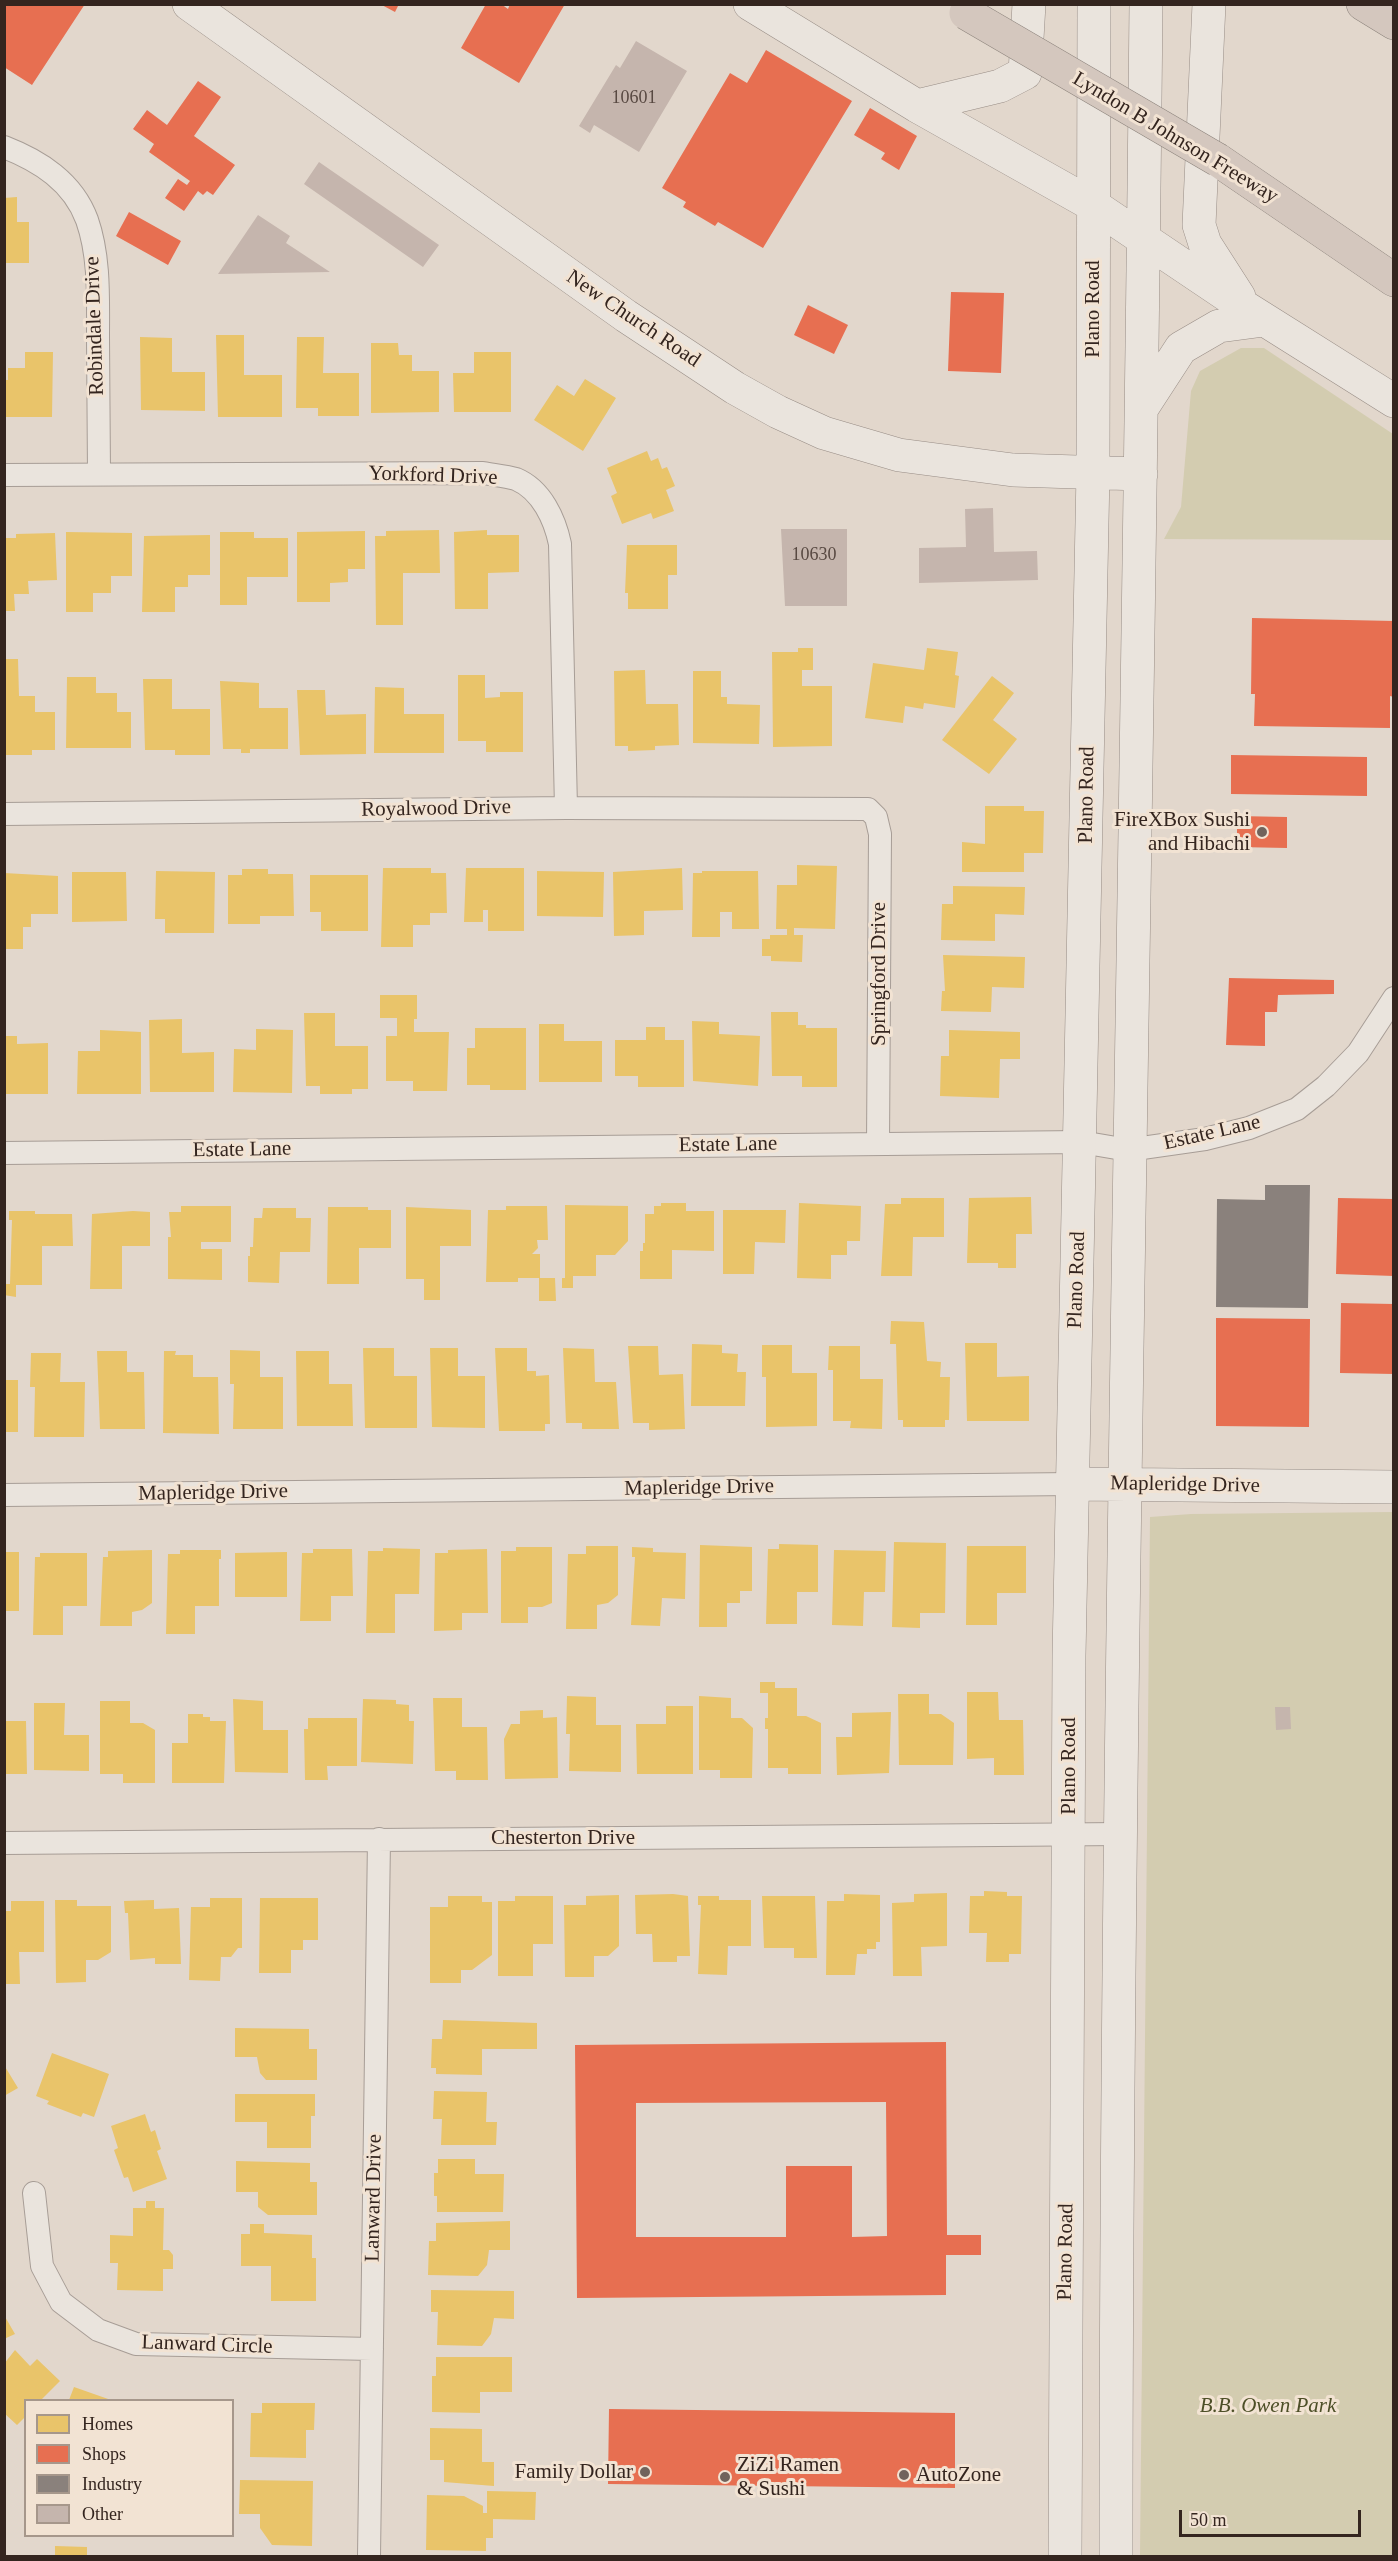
<!DOCTYPE html>
<style>
body{margin:0}
#map{position:relative;width:1398px;height:2561px;overflow:hidden;background:#e2d7cc;font-family:"Times New Roman",serif}
canvas{display:block}
.frame{position:absolute;inset:0;border:6px solid #34251f;pointer-events:none}
.legend{position:absolute;left:24px;top:2399px;width:210px;height:138px;box-sizing:border-box;background:#f2e3d3;border:2px solid #a6978b;margin:0;padding:8px 10px;list-style:none;font-size:18px;color:#34251f}
.legend li{display:flex;align-items:center;gap:12px;height:30px}
.legend b{width:30px;border:2px solid #a6978b}
.scale{position:absolute;left:1179px;top:2510px;width:182px;height:27px;box-sizing:border-box;border:3px solid #34251f;border-top:0;padding-left:8px;font-size:18px;line-height:21px;white-space:nowrap;color:#34251f;-webkit-text-stroke:4px #f2e3d3;paint-order:stroke}
</style>
<div id="map">
<canvas width="1398" height="2561"></canvas>
<div class="frame"></div>
<ul class="legend">
<li><b style="height:16px;background:#e9c46a"></b>Homes</li>
<li><b style="height:16px;background:#e76f51"></b>Shops</li>
<li><b style="height:16px;background:#8a817c"></b>Industry</li>
<li><b style="height:16px;background:#c5b5ad"></b>Other</li>
</ul>
<div class="scale">50 m</div>
</div>
<script>
const g = document.querySelector('canvas').getContext('2d');
g.lineJoin = 'round';
function paint(path, color) { g.fillStyle = color; g.fill(path, 'evenodd'); }
function trace(path, color, width, dash) { g.strokeStyle = color; g.lineWidth = width; g.lineCap = dash ? 'butt' : 'round'; g.setLineDash(dash || []); g.stroke(path); }
function drawText(font, color, halo, rows, align = 'center') {
  g.font = font + ' "Times New Roman",serif'; g.lineWidth = 6; g.setLineDash([]); g.textBaseline = 'middle'; g.strokeStyle = halo; g.fillStyle = color; for (const [text, x, y, turn = 0] of rows) {
    g.save(); g.translate(x, y); g.rotate((+turn || 0) * Math.PI / 180); g.textAlign = isNaN(turn) ? turn : align; if (halo) g.strokeText(text, 0, 0); g.fillText(text, 0, 0); g.restore();
  }
}
const green = new Path2D(`
 M1241,348h23l129,86v106l-229,-1 17,-32 10,-116 9,-20z
 M1393,1512v1044h-253l10,-1039 41,-3z`);
const homes = new Path2D(`
 M17,197v25h12v41h-25v-65z
 M216,335h28v40h38v42h-64z
 M140,337l32,1v34h33v39l-64,-1z
 M297,337h27l-1,36h36v43h-41v-8h-22z
 M371,343h27l1,12h13v16h27v41l-68,1z
 M25,352h28l-1,65h-48v-37h4v-12h17z
 M474,352h37v60h-57l-1,-39h21z
 M585,379l31,19 -33,53 -49,-31 23,-35 17,11z
 M647,451l4,10 7,-3 4,11 5,-2 8,19 -9,4 8,21 -21,8 -2,-6 -29,11 -11,-28 6,-3 -10,-25z
 M439,530l1,43h-37v52h-27l-1,-89h11v-5z
 M487,530v5h32v37l-31,1v36h-33l-1,-77z
 M365,531v38h-17v13l-18,1v19h-33v-70z
 M66,532l66,1v43h-21v17h-18v19h-27z
 M220,532h34v6h34v39h-41v28h-27z
 M55,533l2,47 -29,1 1,13h-15l1,17h-11v-73h12v-4z
 M210,535v40h-22v12h-13v25h-33l2,-76z
 M627,545h50v30h-9v34h-40v-16h-3z
 M798,648h15v22h-11v16h30v60l-59,1 -1,-95h26z
 M927,648l31,4 -3,23 4,1 -4,32 -31,-5 -1,6 -18,-3 -2,17 -38,-5 8,-55 51,7z
 M4,659h14l1,37h16v16h20v38h-23v5h-28z
 M645,670l1,34h32l1,41 -24,1v4l-27,1v-5h-13l-1,-75z
 M693,671h28v26h6v7l33,1 -1,39 -66,-1z
 M458,675h27v23l15,-1v-5h23v60h-37v-11h-28z
 M992,676l22,17 -21,27 24,19 -28,35 -47,-34z
 M67,677h29v16h21v19h14v36h-65z
 M143,679h29v30h38v46h-35v-5h-30z
 M220,681l39,2v25h29v41h-38v4h-9v-4h-18z
 M375,687l29,1v26h40v39h-70z
 M297,690h28l1,25 40,-1v40l-66,1z
 M985,806h39v5h20l-1,42h-19v19h-62v-30l23,2z
 M797,865l40,1 -2,63 -41,-1v7h9l-1,27 -31,-1v-5h-9v-17h8v-4h17v-6h-11l1,-44h20z
 M383,868h48v5h15l1,40h-17v12h-17v22h-32z
 M466,868h58v63h-36v-21h-5v12h-19z
 M682,868l1,42 -39,1v24l-30,1 -1,-64z
 M242,869h26v5h25l1,42h-34v8h-32v-49h14z
 M156,871l59,1 -1,61h-49v-14h-10z
 M537,871l67,1 -1,45 -66,-1z
 M702,871h56l1,58h-27v-17h-12v25h-28l1,-64h9z
 M72,872h54l1,49 -55,1z
 M4,873l54,3v38h-27v13h-8v22h-19z
 M310,875h58v56h-47v-19h-11z
 M953,886l72,1 -1,28 -29,-1v27l-54,-1 1,-36h11z
 M943,955l82,2 -1,31 -32,-1 -1,25 -50,-1 1,-20h3z
 M380,995h37v24h-3v13h35l-2,59h-34v-10h-27v-45h11v-18h-17z
 M771,1012h27v13h8v3h31v59h-35v-11h-30z
 M304,1013h31v33h33v43h-16v5h-32v-8h-14z
 M182,1019v34l32,-1v40h-64l-1,-72z
 M692,1021l27,1v12l41,2 -2,50 -65,-5z
 M539,1024h25v17h38v41h-63z
 M646,1027h19v13h19v47h-46v-11h-23v-36h31z
 M475,1028h51v62h-36v-5h-23v-37h8z
 M256,1029l37,1 -1,63 -59,-1 1,-43 22,1z
 M100,1030l41,2v62h-64l1,-43h22z
 M949,1030l71,2v27h-20l-1,39 -59,-2 1,-40h8z
 M4,1036h13v8l31,-1v51h-44z
 M1031,1197l1,37h-16v34h-18v-5h-31l2,-65z
 M901,1198h43v39h-31l-1,39h-31l4,-72h16z
 M661,1203h25v8h28v40l-42,-1v29h-32v-28h3v-8h2v-29h9v-8h7z
 M799,1203l62,3 -1,35h-13v14h-16v24l-34,-1z
 M565,1205l63,1v35l-13,14h-19v21h-23v12h-11v-10h3z
 M181,1206h50v36h-30v7h21v31l-54,-1v-42h3l-2,-25h12z
 M506,1206h41l1,34h-11l1,8 -6,6h8v24h-22v4h-32l2,-72h18z
 M328,1207h40v3h23v38h-32v36h-32z
 M406,1207l65,3v36h-31v54h-16v-21h-18z
 M263,1208h33v10h15l-1,34h-30l-1,31 -31,-1v-26h2v-9h3l1,-29h8z
 M723,1210h63l-1,33 -30,-1 -1,32h-31z
 M9,1211h26v3h37l1,32h-31v39h-26v12l-12,-2v-11h6l2,-64h-3z
 M133,1211l17,1v34h-28v43h-32l2,-75z
 M539,1278h16l1,23h-17z
 M891,1321l33,1 3,39 14,1 -1,15h10l-1,43h-4v7h-42v-7h-5l-2,-76h-6z
 M965,1343h32v34l32,-1v45h-62z
 M692,1344l30,1v8l16,1 -1,18h9l-1,34h-54z
 M762,1345h30v28h25v53l-51,1v-50h-4z
 M628,1346h30l1,29 24,-1 2,55 -36,1v-7h-16z
 M829,1346h31v33h23l-1,50 -32,-1 1,-7h-18v-51h-5z
 M363,1348h31v28h23v52h-52z
 M430,1348h28v28h27v52l-53,-1z
 M495,1348h32v23h9v5l13,-1 1,49h-5v7h-46z
 M563,1348l31,1 1,33h21l3,47h-37v-6h-16z
 M230,1350l30,1v26h23v52h-50l1,-45h-4z
 M97,1351h30v21h17l1,57h-45z
 M164,1351h12l-1,4h18v22h25l1,57 -56,-1z
 M296,1351h33v33h23l1,42h-56z
 M31,1353h30l-1,29h25l-1,55h-50l1,-50h-5z
 M4,1380h14v52h-14z
 M894,1542l52,1 -1,70h-25v15l-28,-1z
 M779,1544l39,1v47h-21v32h-31l2,-75h11z
 M700,1545l52,2v44h-12v12h-13v24h-28z
 M586,1546h32v49l-10,8 -11,2v24h-31l2,-75h18z
 M967,1546h59v47h-29v32h-31z
 M516,1547h36v56l-10,4h-14v16h-27v-72h15z
 M632,1547l21,1v4l33,1 -1,46 -23,-1 -2,28 -29,-1 4,-68h-3z
 M383,1548l37,1 -1,45h-24v39h-29l2,-82h15z
 M313,1549h39l1,47h-22v25h-31l2,-68h11z
 M487,1549l1,64h-26v17l-28,1 1,-78h13v-3z
 M152,1550v53l-10,7 -10,2v14h-32l3,-69h5v-6z
 M180,1550h41v9h-2v47h-24v28h-29l2,-80h12z
 M834,1550l52,1 -1,41h-21l-1,34 -31,-1z
 M4,1552h15v59h-15z
 M287,1552v45h-52v-44z
 M40,1553h47v53h-24v29h-30l2,-78h5z
 M760,1682h15v6h22v28h9l15,7v51h-33v-6h-20v-39h-3v-11h3v-25h-8z
 M967,1692h31l1,28h24l1,55h-30v-17l-27,1z
 M898,1694h31v20h12l13,9 -1,42h-54z
 M567,1696l29,1v28h25v47l-52,-1 1,-37h-4z
 M699,1696l32,2v20h11l11,10 -1,50h-32v-8h-21z
 M433,1698h29v29h25l1,53h-32v-9h-21z
 M233,1699l30,2v29h25v43l-53,-1z
 M363,1699l33,1v4l13,1v16h5l-1,43 -52,-2z
 M100,1701h30v22h13l12,7v53h-32v-9h-23z
 M34,1703h31l-1,32h25v36l-55,-1z
 M666,1706h27v68h-56l-1,-50h30z
 M543,1710v8l14,-1 1,61 -53,1 -1,-40 7,-15h9v-13z
 M891,1712l-2,61 -52,2 -1,-38h16v-24z
 M188,1714h15v3h7v4h16l-2,62h-52v-40h16z
 M308,1718h49v48h-30l1,14h-23l-1,-51h4z
 M4,1721h22l1,53h-23z
 M984,1891l23,1v4h15l-1,58h-12v8h-23l1,-29h-18l1,-37h14z
 M947,1893v53l-26,1 1,29h-29l-1,-73 22,-1v-8z
 M673,1894l15,2 2,60h-13v6h-24l-1,-28h-16l-1,-39z
 M844,1894l36,1v47h-4v7h-9v5h-10l-2,21h-29l1,-74h17z
 M619,1895v51l-11,10h-14v21h-29l-1,-72h22v-9z
 M448,1896h34v6h10v53l-20,15h-11v13h-31v-76h18z
 M515,1896h38v48h-20v32h-35v-75h17z
 M698,1896h21v4h32v46h-23l-1,29 -29,-1 3,-69h-3z
 M762,1896h53l2,62h-23v-10h-30z
 M210,1898h32v50h-4l-7,9h-10l-1,24 -31,-1 2,-73h19z
 M260,1898h58v42h-15v10h-12v23h-32z
 M55,1900h22v6h34v46l-13,8h-12v22l-30,1z
 M154,1900v9l25,-1 2,56h-26v-6l-25,2 -2,-47h-3l-1,-12z
 M11,1901h33v51h-25l1,32h-16v-73h7z
 M443,2020l94,3v26h-55v26l-46,-1v-6h-5l1,-29h10z
 M235,2028l74,1v20h8v31h-51l-6,-7 -3,-16h-22z
 M52,2053l57,21 -15,43 -11,-4 -2,4 -34,-13 2,-3 -13,-5z
 M4,2065l14,23 -14,8z
 M434,2091l53,1 -1,30h11l-1,23h-55l1,-26h-9z
 M235,2094h80v22h-4v32h-44v-26h-32z
 M145,2114l6,18 4,-2 6,19 -4,2 10,28 -34,13 -5,-15 -4,1 -10,-28 4,-2 -7,-22z
 M438,2159h37v15h29l-1,38h-66v-16h-3v-23h4z
 M236,2161l74,2v19h7v33h-49l-10,-8v-15h-22z
 M146,2201h9v7h9l-1,42h6l4,5v14h-10v22l-46,-1 1,-27h-8v-28l23,1v-28h13z
 M510,2221v29h-21l-2,15 -9,11 -50,-1 1,-34h7v-18z
 M250,2224h14v9l48,2v23h4v43h-45v-35h-30v-32h9z
 M431,2290l83,1v28l-20,-1 -3,16 -9,12 -45,-1 1,-33h-7z
 M4,2315l11,19 -11,5z
 M15,2350l15,16 7,-7 23,22 -19,19h-15v16l-9,9 -13,-12v-49z
 M436,2357h76v35h-32v21l-48,-1v-36h4z
 M74,2387l37,13h-42z
 M262,2403h53l-1,27h-8v28l-56,-1 1,-44h11z
 M430,2428l52,1v33h12v24l-50,-4v-22h-14z
 M240,2480l73,1 -1,65 -40,-1 -12,-17v-14h-21z
 M487,2491l49,1 -1,28 -42,-1v19h-7v13l-60,-1 1,-55 37,1 19,10v7h4z
 M55,2546l32,1v9h-32z`);
const shops = new Path2D(`
 M4,4h81l-53,81 -28,-18z
 M380,4h19l-4,8z
 M486,4h15l7,5 2,-5h55l-46,79 -58,-35z
 M766,50l86,51 -89,147 -45,-26 -3,4 -32,-19 3,-5 -24,-14 68,-115 17,10z
 M198,81l23,16 -27,39 41,29 -22,30 -6,-4 -4,4 -5,-4 -14,20 -19,-13 13,-19 9,6 3,-4 -41,-29 5,-8 -21,-15 14,-19 20,15z
 M870,108l47,28 -18,34 -18,-11 4,-6 -31,-18z
 M129,212l52,29 -13,24 -52,-29z
 M951,292l53,1 -3,80 -53,-2z
 M808,305l40,20 -14,29 -40,-19z
 M1252,618l142,3v76l-4,-1v32l-136,-2 1,-32h-4z
 M1231,755l136,2v39l-136,-2z
 M1237,816l50,1v31l-50,-1z
 M1229,978l105,2v14l-56,1 -1,17h-12v34l-39,-1z
 M1338,1198l56,1v77l-58,-2z
 M1341,1303l53,1v70l-54,-1z
 M1216,1318l94,1 -1,108 -93,-1z
 M946,2042l1,193h34v20h-35v40l-369,3 -2,-253zM886,2102l1,134 -35,1v-71h-66v71h-150v-134z
 M609,2409l346,4v75l-347,-4z`);
const industry = new Path2D(`
 M1265,1185h45l-2,123 -92,-1 1,-108 48,1z`);
const building = new Path2D(`
 M636,41l51,30 -48,81 -45,-27 -4,8 -11,-7 37,-61 4,3z
 M319,162l120,83 -16,22 -119,-83z
 M258,215l32,21 -4,7 44,29 -112,2z
 M993,508l1,44 43,-1 1,29 -119,3v-35l47,-1 -1,-38z
 M781,529h66v77h-62z
 M1275,1707h15l1,22 -15,1z`);
const street = new Path2D(`
 M4,147c36,14 69,35 83,73 13,37 11,79 11,118 0,45 1,91 1,136
 M4,475l479,-2c11,2 23,3 33,6 26,11 39,41 44,65l6,264
 M4,814l562,-6 302,1 8,8 4,17 -2,310
 M4,1153l1077,-11 47,8 77,-11 44,-11 48,-19 29,-23 32,-33 36,-55
 M4,1495l1069,-11
 M4,1843l1118,-9
 M34,2193l8,73 19,36 37,28 38,14 236,5
 M369,2556l10,-717`);
const secondary = new Path2D(`
 M189,4l437,312 109,72 43,24 46,21 75,22 114,15 128,4
 M750,4l167,102 176,99 153,103 148,93
 M1209,4l-10,221 6,19 34,53
 M917,106l83,-20 25,-13 4,-69
 M1142,408l39,-60 38,-22 45,-6
 M1073,1484l321,3
 M1065,2556l4,-901 24,-1182 1,-469
 M1116,2556c0,-850 22,-1701 30,-2552`);
const highway = new Path2D(`
 M1363,4l31,19
 M1218,160l176,120`);
const highwayBridge = new Path2D(`
 M966,13l252,147`);
const markers = [
 [1262,832,6,"#71635c"],
 [645,2472,6,"#71635c"],
 [904,2475,6,"#71635c"],
 [725,2477,6,"#71635c"]
];
const numberNames = [
 ["10601",634,98],
 ["10630",814,555]
];
const streetNames = [
 ["Lyndon B Johnson Freeway",1175,138,31],
 ["Plano Road",1093,309,-90],
 ["New Church Road",633,319,34],
 ["Robindale Drive",95,326,-92],
 ["Yorkford Drive",433,476,2],
 ["Plano Road",1087,795,-89],
 ["Royalwood Drive",436,809,-1],
 ["Springford Drive",879,974,-90],
 ["Estate Lane",1212,1133,-13],
 ["Estate Lane",728,1145,-1],
 ["Estate Lane",242,1150,-1],
 ["Plano Road",1077,1280,-88],
 ["Mapleridge Drive",1185,1485,1],
 ["Mapleridge Drive",699,1488,-1],
 ["Mapleridge Drive",213,1493,-1],
 ["Plano Road",1069,1766,-90],
 ["Chesterton Drive",563,1838],
 ["Lanward Drive",374,2198,-89],
 ["Plano Road",1066,2252,-89],
 ["Lanward Circle",207,2345,2]
];
const poiNames = [
 ["FireXBox Sushi",1250,820],
 ["and Hibachi",1250,844],
 ["ZiZi Ramen",737,2465,"left"],
 ["& Sushi",737,2489,"left"],
 ["Family Dollar",633,2472],
 ["AutoZone",916,2475,"left"]
];
const parkNames = [
 ["B.B. Owen Park",1268,2406]
];
paint(green, '#d3ccb0');
paint(homes, '#e9c46a');
paint(shops, '#e76f51');
paint(industry, '#8a817c');
paint(building, '#c5b5ad');
trace(street, '#a79d96', 24);
trace(secondary, '#978c85', 34);
trace(highway, '#8c837c', 34);
trace(street, '#eae4dd', 22);
trace(secondary, '#eae4dd', 33);
trace(highway, '#d4c7be', 33);
trace(highwayBridge, '#8c837c', 34, []);
trace(highwayBridge, '#d4c7be', 33);
for (const [x, y, r, color] of markers) { const dot = new Path2D(); dot.arc(x, y, r, 0, 2 * Math.PI); g.fillStyle = color; g.fill(dot); trace(dot, '#f2e3d3', 2); }
drawText('18px', '#584942', null, numberNames);
drawText('21px', '#34251f', '#f2e3d3', streetNames);
drawText('21px', '#34251f', '#f2e3d3', poiNames, 'right');
drawText('italic 21px', '#4d4f27', '#f2e3d3', parkNames);
</script>
